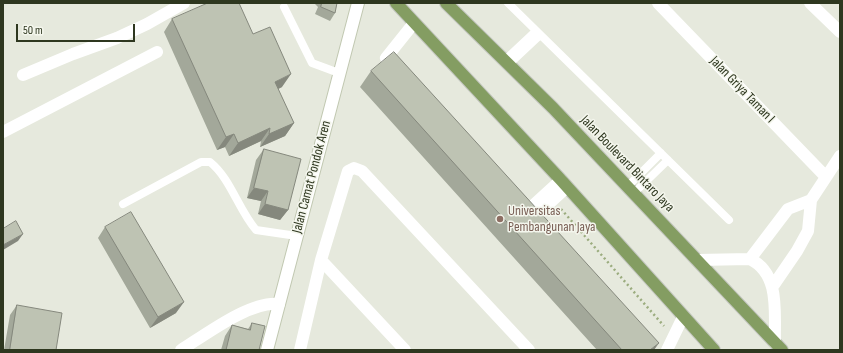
<!DOCTYPE html>
<style>
body{margin:0}
#map{position:relative;width:843px;height:353px;overflow:hidden;background:#e6e9dd;font-family:"Sofia Sans Condensed",sans-serif}
canvas{display:block}
.frame{position:absolute;inset:0;border:4px solid #2e371f;pointer-events:none}
.scale{position:absolute;left:16px;top:24px;width:119px;height:18px;box-sizing:border-box;border:2px solid #2e371f;border-top:0;padding-left:5px;font-size:12px;line-height:14px;white-space:nowrap;color:#2e371f;-webkit-text-stroke:3px #f4f6ed;paint-order:stroke}
</style>
<div id="map">
<canvas width="843" height="353"></canvas>
<div class="frame"></div>
<div class="scale">50 m</div>
</div>
<script>
const g = document.querySelector('canvas').getContext('2d');
g.lineJoin = 'round';
function trace(path, color, width, dash) { g.strokeStyle = color; g.lineWidth = width; g.lineCap = dash ? 'butt' : 'round'; g.setLineDash(dash || []); g.stroke(path); }
function paint(path, color) { g.fillStyle = color; g.fill(path, 'evenodd'); }
function drawText(font, color, halo, rows, align = 'center') {
  g.font = font + ' "Sofia Sans Condensed",sans-serif'; g.lineWidth = 3; g.setLineDash([]); g.textBaseline = 'middle'; g.strokeStyle = halo; g.fillStyle = color; for (const [text, x, y, turn = 0] of rows) {
    g.save(); g.translate(x, y); g.rotate((+turn || 0) * Math.PI / 180); g.textAlign = isNaN(turn) ? turn : align; if (halo) g.strokeText(text, 0, 0); g.fillText(text, 0, 0); g.restore();
  }
}
const path = new Path2D(`
 M561,209l103,117`);
const lane = new Path2D(`
 M508,3l221,217
 M284,7l28,56 27,10
 M504,61l32,-30
 M508,65l32,-30
 M628,186l33,-33
 M634,193l34,-33
 M123,204l78,-42h9c21,17 28,47 46,68l41,6`);
const street = new Path2D(`
 M658,3l168,174
 M810,3l30,29
 M398,71l-12,-13 28,-35
 M23,75l50,-21 44,-16 30,-14 37,-21
 M3,132l154,-80
 M526,212l35,-32
 M532,219l35,-32
 M750,259l38,-50 23,-9
 M321,260l84,90
 M697,260l53,-1c31,15 24,55 25,84
 M773,286l24,-35 11,-20 3,-31 29,-44
 M181,350c24,-15 70,-50 98,-46
 M300,350l21,-90 27,-89 6,-3 8,3 167,179
 M667,350l16,-33`);
const secondary = new Path2D(`
 M267,350l91,-347`);
const primary = new Path2D(`
 M396,3l165,177 153,170
 M446,3l107,105 229,242`);
const wall = new Path2D(`
 M314,3h23l-2,10 -5,8 -15,-7 3,-7z
 M172,19l81,15 29,53 -4,2 16,34 -9,13 -25,11 1,-6 -32,15 -4,-9 -8,3 -53,-118z
 M371,71l283,279h-57l-237,-263z
 M264,149l24,61 -8,10 -22,-6 3,-13 -14,-3 9,-38z
 M105,227l71,86 -26,15 -52,-90z
 M17,305l39,45h-52l6,-35z
 M252,323l7,27h-38l4,-14 7,-11 16,4z`);
const shadedWall = new Path2D(`
 M291,74l-9,13 -16,8 9,-13z
 M294,123l-9,13 -25,11 9,-13z
 M270,128l-9,13 -32,15 9,-13z
 M234,134l-9,13 -8,3 9,-13z
 M254,188l14,3 -7,10 -14,-3z
 M265,204l23,6 -8,10 -22,-6z
 M23,234l-5,7 -15,9v-5z
 M184,302l-8,11 -26,15 8,-11z
 M659,343l-5,7h-4z`);
const building = new Path2D(`
 M208,3h31l14,31 17,-7 21,47 -16,8 19,41 -25,11 1,-6 -32,15 -4,-9 -8,3 -54,-118z
 M322,3h15l-2,10 -14,-6z
 M394,52l265,291 -9,7h-28l-251,-279z
 M264,149l37,10 -13,51 -23,-6 3,-13 -14,-3z
 M131,212l53,90 -26,15 -53,-90z
 M16,221l7,13 -20,11v-16z
 M17,305l45,8 -6,37h-46z
 M252,323l13,3 -6,24h-33l6,-25 18,5z`);
const markers = [
 [500,219,4,"#8d6e63"]
];
const streetNames = [
 ["Jalan Griya Taman I",742,90,46],
 ["Jalan Boulevard Bintaro Jaya",627,164,46],
 ["Jalan Camat Pondok Aren",312,177,-75]
];
const educationNames = [
 ["Universitas",508,211],
 ["Pembangunan Jaya",508,227]
];
trace(secondary, '#c1c8b1', 14);
trace(primary, '#c4c7c0', 14);
trace(path, '#9bac7e', 2.5, [2, 3]);
trace(lane, '#fff', 8);
trace(street, '#fff', 12);
trace(secondary, '#fff', 12);
trace(primary, '#849d62', 12);
paint(wall, '#a3a89a');
paint(shadedWall, '#85887d');
paint(building, '#bec3b3');
trace(building, '#85887d', 1);
for (const [x, y, r, color] of markers) { const dot = new Path2D(); dot.arc(x, y, r, 0, 2 * Math.PI); g.fillStyle = color; g.fill(dot); trace(dot, '#f4f6ed', 1.5); }
drawText('14px', '#2e371f', '#f4f6ed', streetNames);
drawText('14px', '#785e54', '#f4f6ed', educationNames, 'left');
</script>
